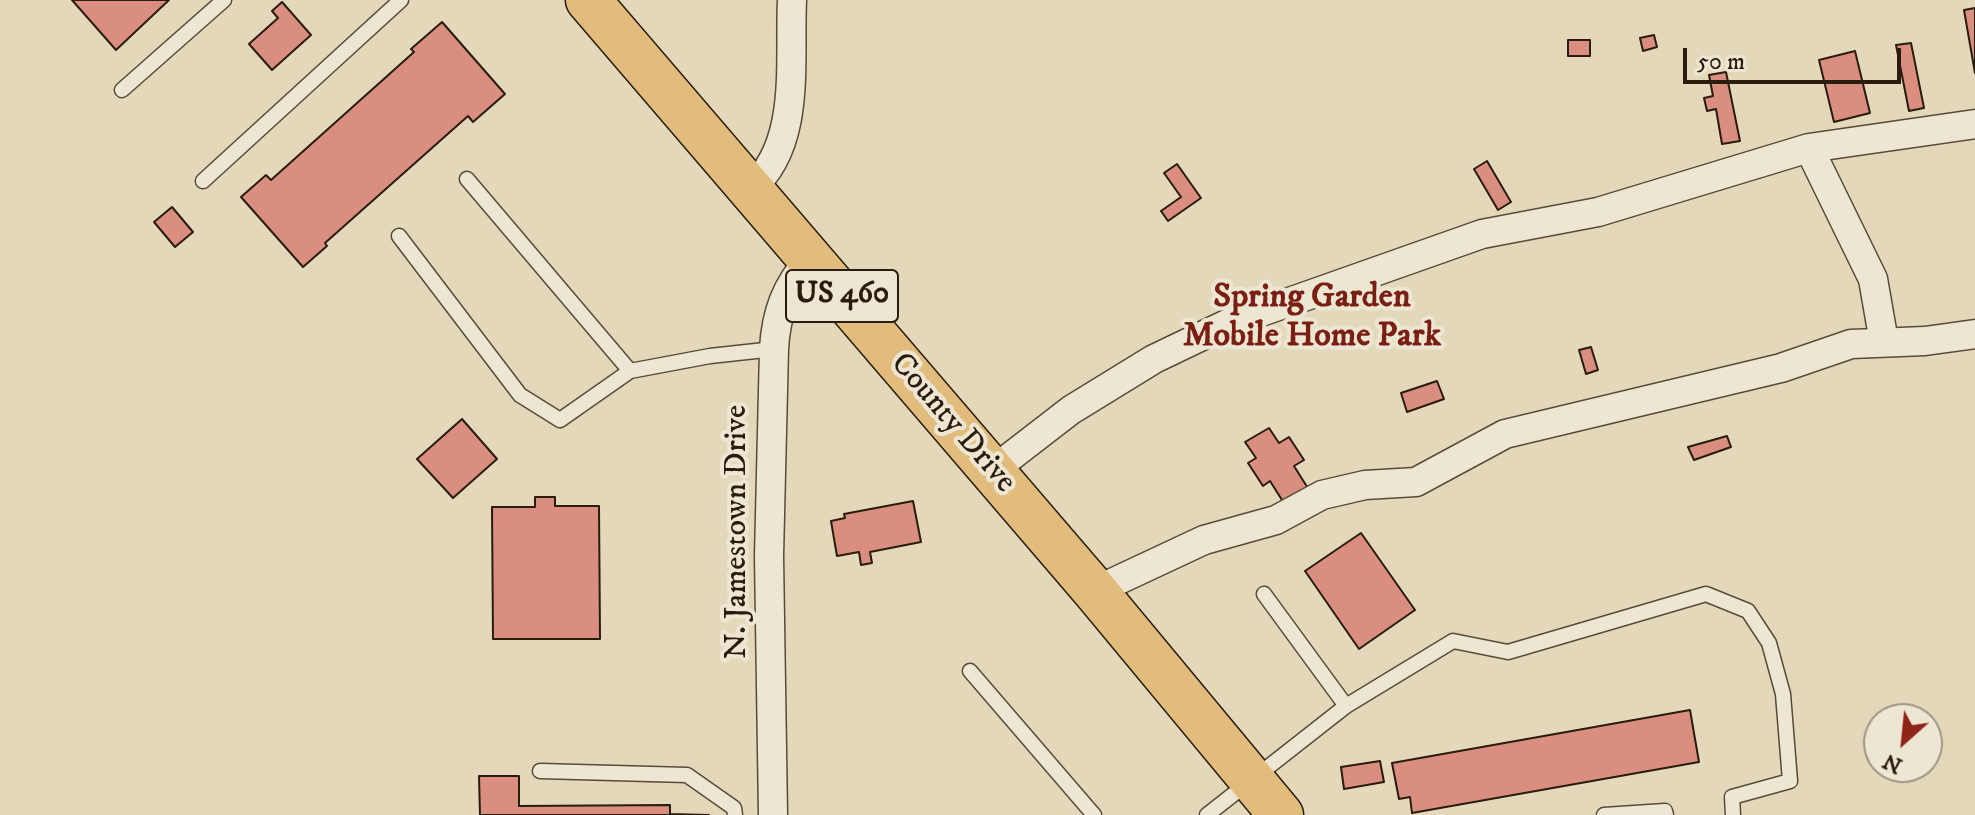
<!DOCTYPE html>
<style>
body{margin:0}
#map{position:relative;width:1975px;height:815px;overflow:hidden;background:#e4d8ba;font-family:"IM FELL DW Pica",serif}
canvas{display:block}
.north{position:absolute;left:1863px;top:703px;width:80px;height:80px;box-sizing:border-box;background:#ede6d2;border:2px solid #9f9583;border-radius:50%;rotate:207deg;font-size:22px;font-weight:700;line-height:32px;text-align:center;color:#291c0d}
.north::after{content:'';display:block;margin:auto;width:28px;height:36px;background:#8f2418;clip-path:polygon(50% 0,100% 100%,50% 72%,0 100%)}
.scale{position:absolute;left:1683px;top:48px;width:218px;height:36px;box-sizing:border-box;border:4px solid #291c0d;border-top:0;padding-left:10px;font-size:24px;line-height:28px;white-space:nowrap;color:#291c0d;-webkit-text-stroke:6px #ede6d2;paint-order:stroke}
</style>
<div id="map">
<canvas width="1975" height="815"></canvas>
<div class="north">N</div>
<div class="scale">50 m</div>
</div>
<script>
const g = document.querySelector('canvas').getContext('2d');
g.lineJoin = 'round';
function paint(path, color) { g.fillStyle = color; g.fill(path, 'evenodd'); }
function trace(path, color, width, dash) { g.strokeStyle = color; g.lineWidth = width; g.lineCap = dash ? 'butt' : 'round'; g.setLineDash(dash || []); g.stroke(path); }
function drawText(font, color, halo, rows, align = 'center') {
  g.font = font + ' "IM FELL DW Pica",serif'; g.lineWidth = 8; g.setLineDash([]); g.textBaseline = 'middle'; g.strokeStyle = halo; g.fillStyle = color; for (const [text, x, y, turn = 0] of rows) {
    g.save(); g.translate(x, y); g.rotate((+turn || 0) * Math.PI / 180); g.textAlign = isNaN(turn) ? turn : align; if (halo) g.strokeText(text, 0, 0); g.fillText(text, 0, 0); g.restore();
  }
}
const building = new Path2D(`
 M72,0h97l-53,50z
 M282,2l29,33 -39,35 -23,-26 29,-26 -6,-7z
 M1975,8v65l-11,-63z
 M442,22l63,72 -32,28 -5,-6 -143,127 2,3 -24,21 -62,-70 25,-22 5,5 143,-128 -3,-3z
 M1654,35l3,12 -14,4 -3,-13z
 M1568,40h22v16h-22z
 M1911,43l13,65 -15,3 -13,-66z
 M1855,51l15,62 -36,9 -15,-62z
 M1726,72l14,69 -18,3 -6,-35 -9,2 -3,-13 9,-2 -4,-21z
 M1487,161l24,41 -13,8 -24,-41z
 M1177,164l24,34 -33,23 -7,-10 20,-14 -17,-24z
 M172,207l21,25 -18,15 -21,-25z
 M1591,347l7,23 -12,4 -7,-24z
 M1437,381l7,18 -37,13 -6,-19z
 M462,419l35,40 -44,39 -36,-39z
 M1269,428l10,15 10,-6 15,23 -10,6 17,27 -24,15 -17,-27 -7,5 -15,-23 8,-5 -11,-16z
 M1727,436l4,11 -37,13 -6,-13z
 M535,497h20v9h44l1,133h-107l-1,-132h43z
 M913,501l8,41 -51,10 2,11 -11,2 -2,-13 -22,4 -6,-35 14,-3 -1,-4z
 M1361,533l54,77 -56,39 -54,-78z
 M1690,710l9,52 -287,51 -2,-16 -11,2 -7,-36z
 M1380,761l4,21 -40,7 -3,-22z
 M479,776h40v30l151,-1v9l39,1h-229z`);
const lane = new Path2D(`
 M122,90l102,-90
 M467,179l163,192
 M203,181l198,-181
 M399,236l121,159 40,25 70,-49 80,-15 64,-7
 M1264,594l82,112
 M970,671l124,144
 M540,771l147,4 47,33 1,7
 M1207,815l139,-109 107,-65 55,11 198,-58 42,17 21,32 14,51 7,87 -58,16 1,18
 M1604,815l61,-4 1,4`);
const street = new Path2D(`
 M1809,148l64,131 11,63
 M750,189c52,-44 39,-126 42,-189
 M992,471l79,-61 83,-51 73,-35 255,-90 116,-22 211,-64 166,-24
 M1095,591l109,-51 72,-20 46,-25 43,-10 51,-3 89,-48 276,-66 70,-24 74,-3 50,-7
 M773,815l-4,-259 5,-207c2,-36 12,-63 36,-90`);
const highway = new Path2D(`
 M588,0l507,591 186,224`);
const shields = [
 [842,296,112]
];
const shieldNames = [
 ["US 460",842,296]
];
const streetNames = [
 ["County Drive",952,424,49],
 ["N. Jamestown Drive",738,532,-90]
];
const neighbourhoodNames = [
 ["Spring Garden",1312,299],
 ["Mobile Home Park",1312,338]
];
paint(building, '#da8e7f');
trace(building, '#291c0d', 2);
trace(lane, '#584b38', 17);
trace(street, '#584b38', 31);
trace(highway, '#291c0d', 47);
trace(lane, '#ede6d2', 14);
trace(street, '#ede6d2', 28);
trace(highway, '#e2bc7d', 44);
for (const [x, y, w] of shields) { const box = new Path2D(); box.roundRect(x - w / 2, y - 26, w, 52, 6); g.fillStyle = '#ede6d2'; g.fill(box); trace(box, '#291c0d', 2); }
drawText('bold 30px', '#291c0d', null, shieldNames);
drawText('32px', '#291c0d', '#ede6d2', streetNames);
drawText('bold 34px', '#7a1f14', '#ede6d2', neighbourhoodNames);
</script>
